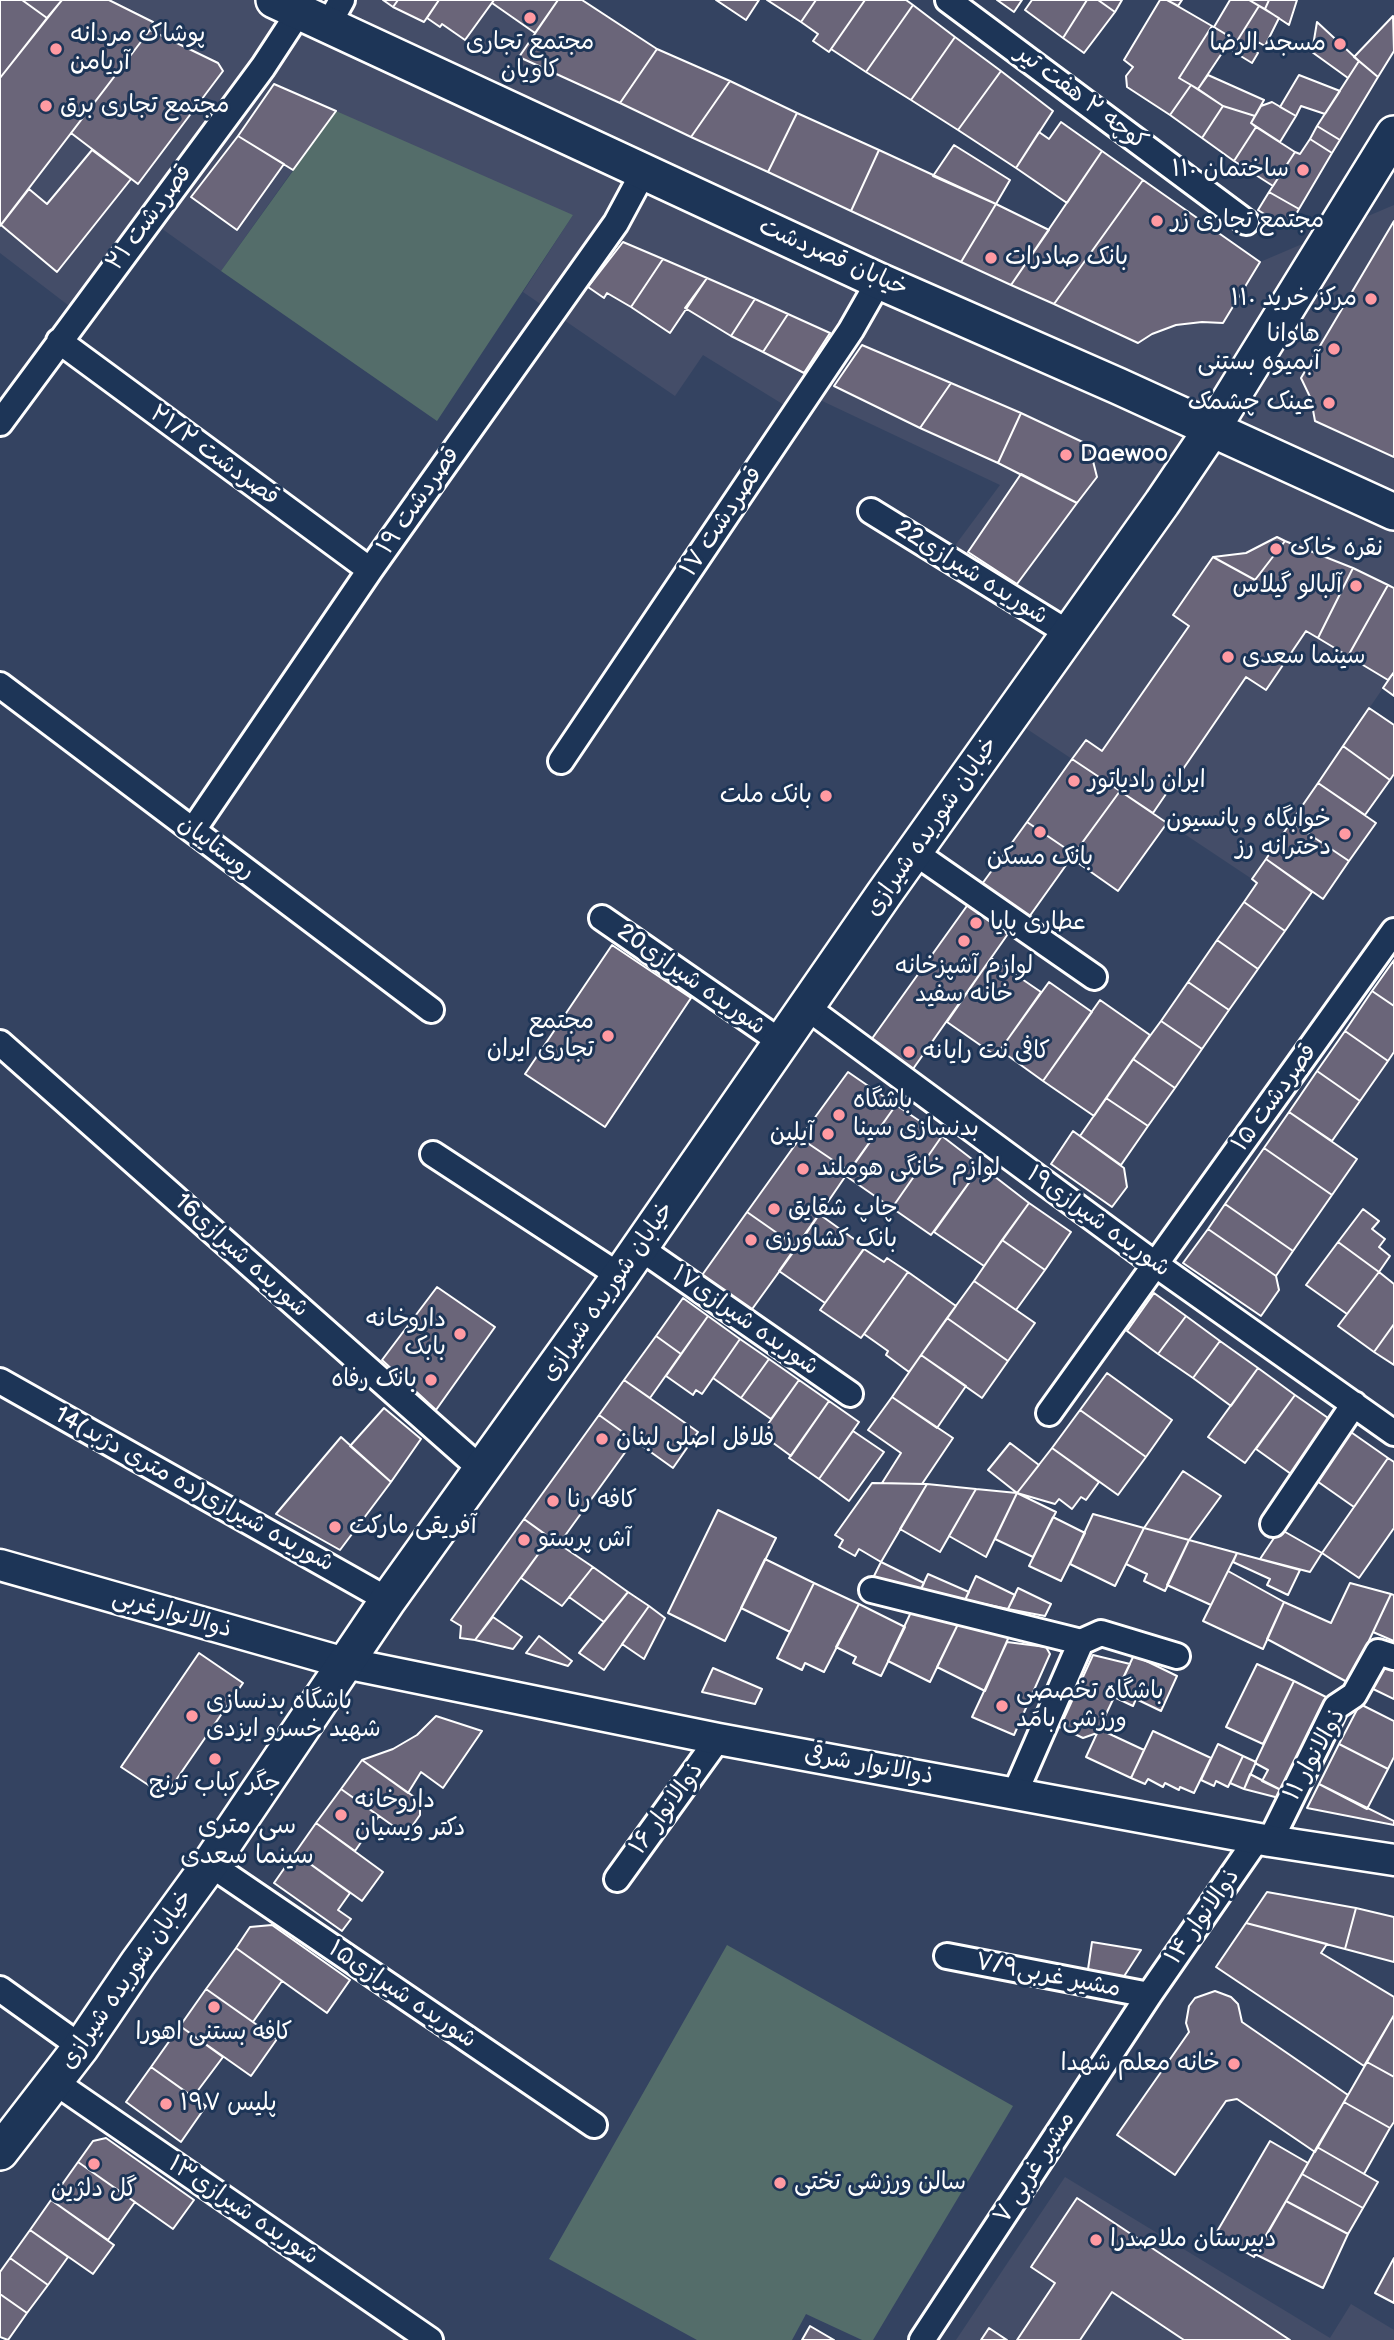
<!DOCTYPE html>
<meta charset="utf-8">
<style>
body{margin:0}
canvas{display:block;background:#344361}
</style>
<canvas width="1394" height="2340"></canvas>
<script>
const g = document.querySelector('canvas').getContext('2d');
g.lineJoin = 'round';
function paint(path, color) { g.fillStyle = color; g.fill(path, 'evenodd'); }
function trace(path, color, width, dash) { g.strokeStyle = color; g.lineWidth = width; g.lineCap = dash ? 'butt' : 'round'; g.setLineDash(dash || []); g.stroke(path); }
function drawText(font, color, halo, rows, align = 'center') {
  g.font = font + ' "Balsamiq Sans","Playpen Sans Arabic",sans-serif'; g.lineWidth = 6; g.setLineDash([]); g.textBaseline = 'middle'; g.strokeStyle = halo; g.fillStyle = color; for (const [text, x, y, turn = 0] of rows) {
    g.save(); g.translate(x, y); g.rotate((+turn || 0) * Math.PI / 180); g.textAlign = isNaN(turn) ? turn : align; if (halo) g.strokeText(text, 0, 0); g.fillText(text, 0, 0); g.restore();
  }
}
const built = new Path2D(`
 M0,0h582l75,49 392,180 53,-78 158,111 134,-57v467l-142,207 -246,-164 56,-85 -114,-75 52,-70 -201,-95 -10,18 -86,-53 -28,41 -152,-104 50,-77 -280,-45 -72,101 -74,-53 -66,97 -81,-62z
 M1065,2177l265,161 21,-34 43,26v10h-438z`);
const green = new Path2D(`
 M336,111l237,104 -136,206 -216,-150z
 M727,1945l286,161 -140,234h-11l-56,-26 -14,26h-95l-148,-81z`);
const building = new Path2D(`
 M0,0h22l25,18 -47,60z
 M22,0h40l-15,18z
 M62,0h47l44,22 -3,8 -150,196v-148z
 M383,0h15l-5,7z
 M398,0h41l-15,22 -31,-15z
 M439,0h55l-29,40 -23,-16 -2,3 -13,-9z
 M494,0h64l-23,33 -43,-30z
 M558,0h24l75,49 -37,54 -101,-46z
 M716,0h43l-13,20z
 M767,0h49l-15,22z
 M816,0h49l-36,52 -16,-11 5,-7 -17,-12z
 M865,0h41l7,5 -47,67 -35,-23z
 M997,0h25l-8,12z
 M1032,0h55l-24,38 -38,-28z
 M1087,0h11l17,12 -31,41 -21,-15z
 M1098,0h24l-7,12z
 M1160,0h7l45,26 -33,52 12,7 -21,30 -43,-28 -1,-11 7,-9 -9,-7z
 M1167,0h15l-4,6z
 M1230,0h19l10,6 -22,35 -23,-14z
 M1249,0h20l-4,9z
 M1269,0h28l-8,25 -24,-16z
 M913,5l42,32 -44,63 -45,-28z
 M1259,6l20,12 -14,28 -7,-4 -6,8 -15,-9z
 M1393,16l1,35 -16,26 -24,-20z
 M1317,22l42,39 -11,17 -36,-26z
 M1212,26l20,12 -34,51 -19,-11z
 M150,30l68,33 5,8 -85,113 -67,-51z
 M955,37l46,34 -43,59 -47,-30z
 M1232,38l26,15 -6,10 -26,-16z
 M657,49l73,32 -39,56 -71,-34z
 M1359,61l19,16 -38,63 -23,-14z
 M1001,71l52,40 -37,57 -58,-38z
 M1208,75l56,25 -9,16 -32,-10 -25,-17z
 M1299,75l41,16 -15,23 -24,-8 -5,10 -16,-9z
 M730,81l67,32 -29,59 -77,-35z
 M274,84l62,27 -43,59 -55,-34z
 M1191,85l32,21 -21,32 -32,-23z
 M1272,102l24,14 -16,26 -29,-19 10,-17z
 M1223,106l32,10 -4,7 5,4 -22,34 -32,-23z
 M797,113l82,37 -28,61 -83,-39z
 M1061,122l41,29 -35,52 -51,-35 23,-36 10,7z
 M1317,126l23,14 -8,13 -22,-14z
 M1256,127l39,25 -22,34 -39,-25z
 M238,136l46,28 -47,66 -46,-33z
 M1310,139l22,14 -33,56 -30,-17 26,-40 5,2z
 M954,145l56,35 -14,24 -63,-28z
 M92,150l39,29 -74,93 -56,-47 28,-36 18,15z
 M879,150l117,54 -35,58 -110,-51z
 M1102,151l41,29 -89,124 -43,-19z
 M1143,180l117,82 -37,61 -21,-1 -26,3 -24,9 -14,9 -84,-39z
 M1269,192l30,17 -11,20 -30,-19z
 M996,204l53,26 -38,55 -50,-23z
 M1394,221v236l-79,-36 -4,-22 -10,-21z
 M623,242l40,17 -32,48 -24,-14 -3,5 -16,-11z
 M663,259l44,19 -37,55 -39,-26z
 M707,278l48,21 -24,37 -46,-28z
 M755,299l33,15 -25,38 -32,-16z
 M788,314l42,19 -26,40 -41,-21z
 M862,345l89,38 -31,45 -86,-42z
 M951,383l70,30 -23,50 -78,-35z
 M1021,413l68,32 8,32 -20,26 -79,-40z
 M1021,474l56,29 -60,81 -49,-32z
 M1277,537l8,4 -30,39 -42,-23 33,-4z
 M1285,541l68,27 -35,70 -12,-7 -40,59 -20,-13 -93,136 -81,-54 14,-19 16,11 87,-125 -16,-11 40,-58 42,23z
 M1353,568l35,17 -40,71 -30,-18z
 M1388,585l6,3v84l-6,8 -40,-24z
 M1394,672v24l-11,-8z
 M1369,708l25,17v49l-4,6 -47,-34z
 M1343,746l47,34 -25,35 -47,-32z
 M1072,759l48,32 -46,63 -47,-32z
 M1318,783l58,40 -27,38 -58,-39z
 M1120,791l47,32 -49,68 -47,-33z
 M1027,822l47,32 -45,63 -47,-33z
 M1291,822l58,39 -26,38 -57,-40z
 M1266,859l46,33 -27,39 -41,-29 13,-19 -5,-4z
 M1244,902l41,29 -27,38 -41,-29z
 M969,903l41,28 -97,138 -42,-29z
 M1217,940l41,29 -29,41 -41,-28z
 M612,945l79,53 -86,129 -80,-53z
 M991,958l50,34 -45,64 -49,-34z
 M1394,960v46l-22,-15z
 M1049,982l43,30 -49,69 -43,-31z
 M1188,982l41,28 -27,39 -41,-28z
 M1372,991l22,15v46l-6,9 -43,-30z
 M1100,1000l50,35 -56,81 -51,-35z
 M1161,1021l41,28 -27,39 -42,-29z
 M1345,1031l43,30 -28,40 -43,-30z
 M1133,1059l42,29 -27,38 -42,-28z
 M1317,1071l43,30 -28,40 -43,-29z
 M848,1072l48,33 -47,66 -49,-33z
 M1106,1098l42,28 -27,39 -41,-29z
 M896,1105l46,31 -50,72 -46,-32z
 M1289,1112l68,47 -25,36 -68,-47z
 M1073,1131l51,37 3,19 -15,20 -61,-43z
 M942,1136l39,30 -50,69 -39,-27z
 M800,1138l49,33 -52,76 -50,-35z
 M1264,1148l68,47 -39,56 -68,-47z
 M981,1166l48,37 -45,63 -50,-34z
 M1029,1203l42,29 -26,38 -43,-30z
 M1225,1204l68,47 -17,25 -68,-47z
 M1363,1209l16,12 -7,8 13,10 -6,8 11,9 -11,16 -41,-30z
 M747,1212l50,35 -47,65 -50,-34z
 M819,1214l46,33 -40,56 -46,-32z
 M1208,1229l68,47 3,14 -18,26 -78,-53z
 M1002,1240l43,30 -29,40 -42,-29z
 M1338,1242l41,30 -32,42 -41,-29z
 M864,1249l20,13 3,-4 21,14 -47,66 -41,-28z
 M908,1272l48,34 -47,66 -23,-17 2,-4 -24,-17z
 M1379,1272l15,12v40l-20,28 -36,-26z
 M974,1281l61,42 -27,38 -61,-43z
 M437,1287l58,40 -59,83 -54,-50z
 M1154,1293l32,23 -28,38 -31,-23z
 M683,1298l25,18 -27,38 -25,-18z
 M708,1316l32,23 -38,55 -6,-4 -3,5 -27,-19z
 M1186,1316l34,25 -27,37 -35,-24z
 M947,1318l61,43 -26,37 -61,-43z
 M1394,1324v41l-20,-13z
 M656,1336l25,18 -31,44 -26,-18z
 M740,1339l29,20 -28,39 -28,-20z
 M1220,1341l38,27 -27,38 -38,-28z
 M921,1355l45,31 -29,42 -45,-31z
 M769,1359l30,21 -28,39 -30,-21z
 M1258,1368l37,27 -50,68 -37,-26z
 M1107,1373l65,47 -26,37 -66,-47z
 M624,1380l74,52 -25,36 -74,-53z
 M799,1380l30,21 -38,55 -30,-22z
 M1295,1395l36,25 -40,54 -35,-25z
 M892,1397l61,41 -31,46 -40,-1 19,-30 -33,-23z
 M829,1401l30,21 -40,57 -30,-21z
 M384,1408l37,31 -30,43 -41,-36z
 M1080,1410l66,47 -28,38 -66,-47z
 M599,1415l35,25 -75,104 -35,-25z
 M1348,1430l40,28 -34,49 -40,-28z
 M853,1431l31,21 -35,49 -30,-22z
 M341,1437l50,45 -51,68 -64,-36z
 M1010,1443l29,22 -22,28 -29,-23z
 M1052,1448l47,34 -13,18 -5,-3 -9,12 -13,-10 -4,5 -38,-11z
 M1388,1458l6,4v66l-35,50 -37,-25z
 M1183,1471l38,25 -32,44 -45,-12z
 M872,1483l55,1 -46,78 -22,-13 -4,7 -16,-9 4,-7 -8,-5z
 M927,1484l49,5 -36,63 -40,-23z
 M976,1489l41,4 -31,64 -37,-21z
 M1017,1493l39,19 -23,45 -38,-18z
 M718,1510l58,28 -51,103 -57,-28z
 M1093,1514l51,14 -29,58 -45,-22z
 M1053,1517l32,16 -24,48 -32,-15z
 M524,1519l26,19 -75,102 -15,-2 1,-12 -10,-6z
 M1144,1528l45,12 -24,51 -21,-10 3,-7 -21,-10z
 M1280,1529l42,24 -12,19 -50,-13z
 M550,1538l43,29 -31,39 -41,-28z
 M1189,1540l48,13 -26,52 -44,-20z
 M1237,1553l63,17 -12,25 -21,-10 3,-6 -37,-17z
 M765,1559l49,24 -24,49 -49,-24z
 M881,1562l43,21 -4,8 -48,-11z
 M593,1567l35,25 -24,30 -35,-25z
 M1228,1571l56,31 -21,47 -60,-28z
 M928,1574l41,18 -4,8 -45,-9z
 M976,1576l39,19 -7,14 -43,-9z
 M814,1583l45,21 -35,68 -19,-9 -3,7 -25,-12z
 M1350,1583l41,11 -42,89 -82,-44 17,-37 47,21z
 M1018,1588l33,16 -6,12 -37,-7z
 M628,1592l21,14 -45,64 -25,-17z
 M1391,1594l3,1v46l-21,-9z
 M859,1604l46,23 -24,49 -28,-13 3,-6 -20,-10z
 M649,1606l16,12 -21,41 -22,-15z
 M913,1608l48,10 -31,64 -42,-21z
 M493,1617l29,20 -9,12 -38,-9z
 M961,1618l50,14 -26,59 -48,-24z
 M539,1636l33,25 -4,5 -42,-13z
 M1007,1642l39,5 4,7 -36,81 -42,-18z
 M199,1653l44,30 -78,113 -44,-29z
 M1093,1655l37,9 -33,69 -14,5 -23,-11z
 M1134,1655l43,21 -16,35 -25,-12 -3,7 -19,-9z
 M1257,1664l37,17 -31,63 -37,-17z
 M1380,1665l14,6v28l-25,-12z
 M713,1668l49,21 -7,15 -53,-12z
 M1294,1681l34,17 -45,93 -21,-10 6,-11 -13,-7z
 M1360,1704l34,17v36l-6,12 -49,-25z
 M436,1716l46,15 -39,57 -22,-16 -13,21 -46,-33 31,-11 24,-14z
 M1099,1729l45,21 -13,28 -45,-21z
 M1153,1731l58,27 -17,35 -14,-6 -1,3 -14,-7 -2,4 -15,-8 -3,5 -14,-6z
 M1218,1744l25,12 -15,31 -12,-6 -2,5 -13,-6z
 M1339,1744l49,25 -21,40 -48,-25z
 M1243,1756l13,6 -12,27 -14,-6z
 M362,1760l58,41v14l-14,20 -65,-46z
 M1250,1774l33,17 -4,7 -35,-9z
 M1319,1784l75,37v4l-87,-17z
 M341,1789l38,27 -24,35 -39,-28z
 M316,1823l67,49 -21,29 -67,-48z
 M295,1853l55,40 -12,17 13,9 -9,12 -68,-48z
 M1267,1892l89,16 -11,41 -99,-26z
 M1356,1908l38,9v45l-49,-13z
 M1246,1923l81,21 -6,9 73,44v18l-30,51 -148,-99z
 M272,1925l78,55 -23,33 -91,-65 14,-21z
 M1092,1942l49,8 -20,31 -34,-5z
 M236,1948l46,33 -29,41 -47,-33z
 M206,1989l71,50 -26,37 -71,-50z
 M1215,1991l16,6 7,7 4,18 106,73 -33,57 -78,-53 -11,2 -51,74 -58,-40 72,-103 -3,-9 3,-17 6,-8z
 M1394,2015v62l-27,-15z
 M180,2026l43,31 -30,40 -42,-30z
 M1367,2062l27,15v45l-4,6 -46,-26z
 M151,2067l55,39 -25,36 -55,-40z
 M1344,2102l46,26 -26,46 -47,-27z
 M106,2138l88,62 -21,29 -95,-67 15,-21z
 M1270,2141l38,22 -54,94 -39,-22z
 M1317,2147l61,35 -15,26 -61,-34z
 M78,2162l57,40 -27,38 -57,-40z
 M1302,2174l61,34 -15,26 -62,-33z
 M1077,2198l213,142h-106l-72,-48 -32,48h-63l38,-57 -24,-16z
 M51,2200l63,45 -21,29 -63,-44z
 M1286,2201l62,33 -25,54 -68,-34z
 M30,2230l38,27 -20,28 -38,-27z
 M10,2258l38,27 -21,28 -27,-19v-22z
 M1394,2258v45l-19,-10z
 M0,2294l27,19 -19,27 -8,-3z
 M810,2326l24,14h-32z
 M989,2328l18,12h-26z`);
const minor = new Path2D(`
 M948,0l298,222
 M328,25l14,-25
 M59,341l311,229
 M0,423l263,-356 36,-55
 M871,511l199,123
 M0,685l431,325
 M561,761l290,-431 28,-49
 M193,830l177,-260 246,-347 28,-52
 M914,852l180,125
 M602,918l179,124
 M805,1006l350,258 239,169
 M0,1043l481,426
 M433,1154l187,122
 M640,1248l210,146
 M0,1381l388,219
 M1049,1413l345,-482
 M1273,1524l81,-120
 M872,1590l209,52 20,-9 76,23
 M1015,1793l66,-151
 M1270,1841l66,-134 18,-12 24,-43 16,5
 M210,1864l384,261
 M617,1879l101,-140
 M947,1956l202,39
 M0,1989l81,58
 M55,2082l375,258
 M922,2340l227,-345 108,-156`);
const tertiary = new Path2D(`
 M0,1565l345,98 373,76 552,102 124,19`);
const secondary = new Path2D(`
 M274,0l605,281 239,105 276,126
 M0,2152l81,-105 57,-84 72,-99 178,-264 232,-324 264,-382 278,-391 50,-74 182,-295`);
const markers = [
 [530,18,7,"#ff9aa2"],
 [1340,44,7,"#ff9aa2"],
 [56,49,7,"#ff9aa2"],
 [46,106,7,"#ff9aa2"],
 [1303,170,7,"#ff9aa2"],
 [1157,221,7,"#ff9aa2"],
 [991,258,7,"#ff9aa2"],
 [1371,299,7,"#ff9aa2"],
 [1334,349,7,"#ff9aa2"],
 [1329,403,7,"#ff9aa2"],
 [1066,455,7,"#ff9aa2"],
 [1276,549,7,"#ff9aa2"],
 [1356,586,7,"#ff9aa2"],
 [1228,657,7,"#ff9aa2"],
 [1074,781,7,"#ff9aa2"],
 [826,796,7,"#ff9aa2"],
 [1040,832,7,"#ff9aa2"],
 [1345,834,7,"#ff9aa2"],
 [976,923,7,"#ff9aa2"],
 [964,941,7,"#ff9aa2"],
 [608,1036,7,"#ff9aa2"],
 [909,1052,7,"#ff9aa2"],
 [839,1115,7,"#ff9aa2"],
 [828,1134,7,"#ff9aa2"],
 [803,1169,7,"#ff9aa2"],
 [774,1209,7,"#ff9aa2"],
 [751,1240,7,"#ff9aa2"],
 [460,1334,7,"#ff9aa2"],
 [431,1380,7,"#ff9aa2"],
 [602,1439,7,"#ff9aa2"],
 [553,1501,7,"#ff9aa2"],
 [335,1527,7,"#ff9aa2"],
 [524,1540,7,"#ff9aa2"],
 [1002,1706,7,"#ff9aa2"],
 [192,1716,7,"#ff9aa2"],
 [215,1759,7,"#ff9aa2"],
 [341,1815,7,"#ff9aa2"],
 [214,2007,7,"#ff9aa2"],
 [1234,2064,7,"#ff9aa2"],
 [166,2104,7,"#ff9aa2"],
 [94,2164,7,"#ff9aa2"],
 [780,2183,7,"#ff9aa2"],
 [1096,2240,7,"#ff9aa2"]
];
const poiNames = [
 ["پوشاک مردانه",70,35],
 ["آریامن",70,63],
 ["مجتمع تجاری",530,43,"center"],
 ["کاویان",530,71,"center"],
 ["مسجد الرضا",1326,44,"right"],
 ["مجتمع تجاری برق",60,106],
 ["ساختمان ۱۱۰",1289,170,"right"],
 ["مجتمع تجاری زر",1171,221],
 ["بانک صادرات",1005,258],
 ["مرکز خرید ۱۱۰",1357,299,"right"],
 ["هاوانا",1320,335,"right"],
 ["آبمیوه بستنی",1320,363,"right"],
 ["عینک چشمک",1315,403,"right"],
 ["Daewoo",1080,455],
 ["نقره خاک",1290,549],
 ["آلبالو گیلاس",1342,586,"right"],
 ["سینما سعدی",1242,657],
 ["ایران رادیاتور",1088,781],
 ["بانک ملت",812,796,"right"],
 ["خوابگاه و پانسیون",1331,820,"right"],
 ["دخترانه رز",1331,848,"right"],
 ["بانک مسکن",1040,858,"center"],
 ["عطاری پایا",990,923],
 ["لوازم آشپزخانه",964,967,"center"],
 ["خانه سفید",964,995,"center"],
 ["مجتمع",594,1022,"right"],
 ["تجاری ایران",594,1050,"right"],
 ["کافی نت رایانه",923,1052],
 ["باشگاه",853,1101],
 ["بدنسازی سینا",853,1129],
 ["آیلین",814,1134,"right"],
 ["لوازم خانگی هوملند",817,1169],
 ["چاپ شقایق",788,1209],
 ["بانک کشاورزی",765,1240],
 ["داروخانه",446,1320,"right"],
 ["بابک",446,1348,"right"],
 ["بانک رفاه",417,1380,"right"],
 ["فلافل اصلی لبنان",616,1439],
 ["کافه رنا",567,1501],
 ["آفریقی مارکت",349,1527],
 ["آش پرستو",538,1540],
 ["باشگاه تخصصی",1016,1692],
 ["ورزشی بامَد",1016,1720],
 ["باشگاه بدنسازی",206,1702],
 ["شهید خسرو ایزدی",206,1730],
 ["جگر کباب ترنج",215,1784,"center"],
 ["داروخانه",355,1801],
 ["دکتر ویسیان",355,1829],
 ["کافه بستنی اهورا",214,2033,"center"],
 ["خانه معلم شهدا",1220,2064,"right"],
 ["پلیس ۱۹۷",180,2104],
 ["سالن ورزشی تختی",794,2183],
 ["گل دلژین",94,2190,"center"],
 ["دبیرستان ملاصدرا",1110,2240]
];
const streetNames = [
 ["کوچه ۲ هفت تیر",1081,98,37],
 ["قصردشت ۲۱",150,218,-53],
 ["خیابان قصردشت",833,258,24],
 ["قصردشت ۲۱/۲",214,456,36],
 ["قصردشت ۱۹",419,501,-55],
 ["قصردشت ۱۷",722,522,-56],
 ["22شوریده شیرازی",971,573,32],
 ["خیابان شوریده شیرازی",932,827,-55],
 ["روستاییان",216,848,37],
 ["20شوریده شیرازی",691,980,35],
 ["قصردشت ۱۵",1275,1098,-54],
 ["شوریده شیرازی۱۹",1098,1222,36],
 ["شوریده شیرازی16",241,1256,42],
 ["خیابان شوریده شیرازی",608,1292,-55],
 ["شوریده شیرازی۱۷",745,1321,35],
 ["14شوریده شیرازی(ده متری دژبد)",194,1490,29],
 ["ذوالانوارغربی",172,1614,16],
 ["ذوالانوار ۱۱",1315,1755,-61],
 ["ذوالانوار شرقی",869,1766,10],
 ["ذوالانوار ۱۶",667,1809,-54],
 ["ذوالانوار ۱۴",1203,1917,-55],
 ["۷/۹مشیر غربی",1048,1976,11],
 ["خیابان شوریده شیرازی",127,1980,-55],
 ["شوریده شیرازی۱۵",402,1995,34],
 ["مشیر غربی ۷",1035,2168,-57],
 ["شوریده شیرازی۱۳",243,2211,34]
];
const neighbourhoodNames = [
 ["سی متری",247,1826],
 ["سینما سعدی",247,1856]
];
paint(built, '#444d68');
paint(green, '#546d6a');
paint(building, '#6a6579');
trace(building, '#fff', 2);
trace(minor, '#fff', 30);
trace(tertiary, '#fff', 35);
trace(secondary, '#fff', 40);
trace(minor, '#1d3557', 24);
trace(tertiary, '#1d3557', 30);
trace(secondary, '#1d3557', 35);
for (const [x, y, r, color] of markers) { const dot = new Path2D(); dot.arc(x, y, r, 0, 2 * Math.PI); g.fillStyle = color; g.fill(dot); trace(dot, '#1d3557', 2.5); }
drawText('24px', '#fff', '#1d3557', poiNames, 'left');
drawText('24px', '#fff', '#1d3557', streetNames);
drawText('26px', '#fff', '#1d3557', neighbourhoodNames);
</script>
